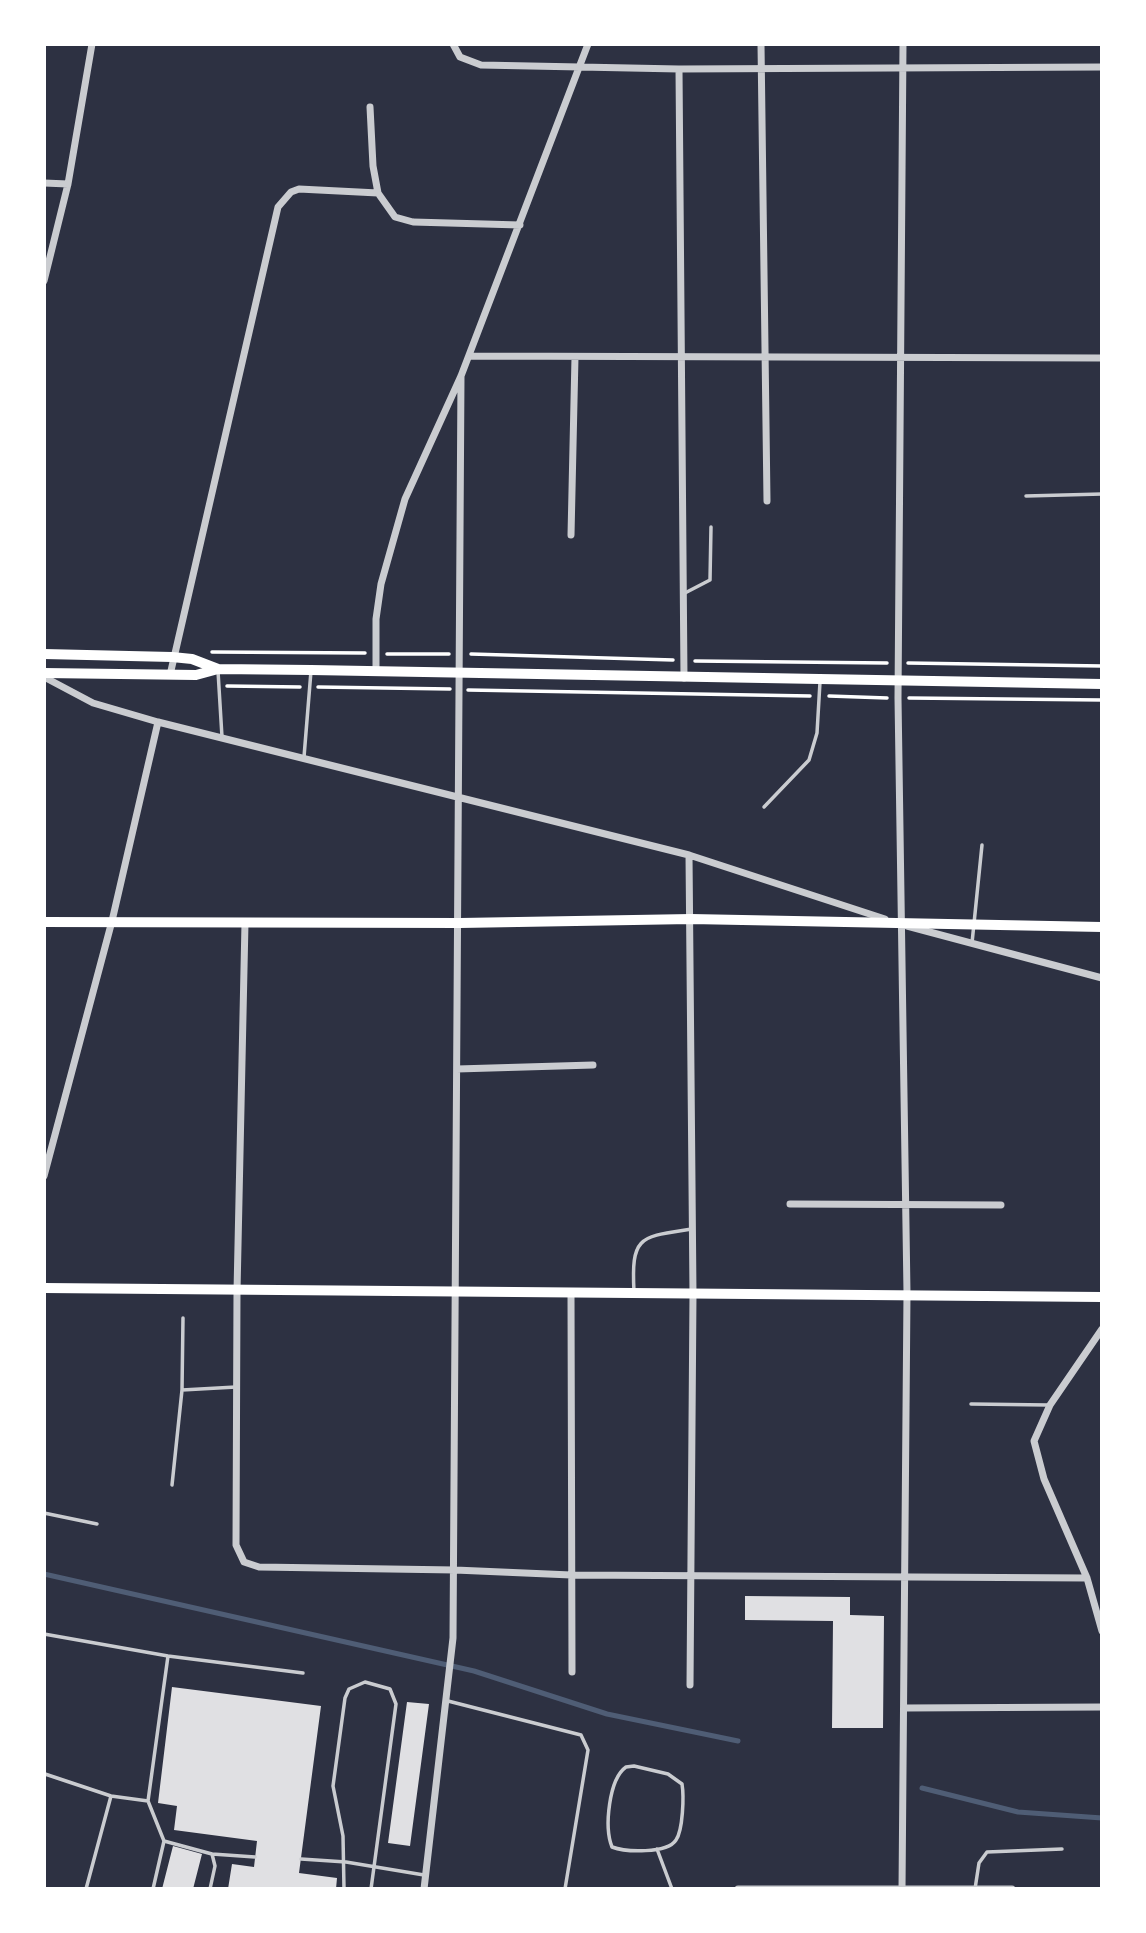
<!DOCTYPE html>
<style>
body{margin:0}
#map{position:relative;width:1146px;height:1933px;overflow:hidden;background:#2d3142;font-family:Inter,sans-serif}
canvas{display:block}
.frame{position:absolute;inset:0;border:46px solid #fff;pointer-events:none}
</style>
<div id="map">
<canvas width="1146" height="1933"></canvas>
<div class="frame"></div>
</div>
<script>
const g = document.querySelector('canvas').getContext('2d');
g.lineJoin = 'round';
function trace(path, color, width, dash) { g.strokeStyle = color; g.lineWidth = width; g.lineCap = dash ? 'butt' : 'round'; g.setLineDash(dash || []); g.stroke(path); }
function paint(path, color) { g.fillStyle = color; g.fill(path, 'evenodd'); }
const stream = new Path2D(`
 M44,1574l430,97 133,43 131,27
 M922,1788l96,24 84,6`);
const building = new Path2D(`
 M745,1596l105,1v18l34,1 -1,112h-51l1,-107 -88,-1z
 M172,1687l149,19 -22,167 38,5 -1,11h-108l4,-25 22,3 3,-26 -83,-11 3,-24 -19,-3z
 M407,1702l22,2 -19,142 -22,-3z
 M173,1846l29,8 -9,35h-31z`);
const path = new Path2D(`
 M212,652l153,1
 M387,654h62
 M471,654l202,6
 M695,661l192,2
 M908,663l194,3
 M227,686l73,1
 M318,687l132,2
 M468,690l342,6
 M829,696l58,2
 M909,698l193,2`);
const service = new Path2D(`
 M1026,496l76,-2
 M683,594l27,-14 1,-53
 M218,671l4,66
 M304,757l7,-86
 M764,807l45,-47 8,-27 3,-51
 M972,943l10,-98
 M634,1292c-3,-57 6,-55 58,-63
 M182,1390l1,-72
 M971,1404l77,1
 M172,1485l10,-95 54,-3
 M44,1513l53,11
 M44,1634l124,22 135,17
 M168,1656l-20,145 16,40 48,13 3,12 -5,23
 M448,1701l133,34 7,15 -23,139
 M634,1766l34,8 14,10c2,12 1,46 -6,56 -9,14 -51,12 -64,7 -8,-20 -3,-68 14,-80z
 M45,1774l66,22 37,5
 M657,1849l15,40
 M212,1854l43,3
 M301,1859l45,3 78,13
 M86,1889l25,-93
 M153,1889l11,-48
 M344,1889l-1,-53 -10,-50 12,-88 4,-9 16,-7 25,7 6,15 -25,185
 M975,1889l4,-26 8,-11 75,-3`);
const minor = new Path2D(`
 M453,44l7,13 21,8 198,4 423,-2
 M761,44l6,457
 M679,69l5,609
 M370,107l3,59 5,27 17,24 18,5 107,3
 M44,183l24,1
 M44,281l24,-97 24,-140
 M469,356l633,2
 M571,535l4,-178
 M376,670v-51l5,-35 24,-85 56,-123 127,-332
 M170,675l108,-468 13,-15 8,-3 79,4
 M44,677l49,26 65,19 531,133 196,64
 M689,855l4,439 -3,391
 M245,923l-8,368 -1,254 8,17 15,5 196,3 116,5 516,3
 M907,926l195,52
 M457,1069l136,-4
 M44,1176l68,-255 46,-199
 M790,1204l211,1
 M571,1294l1,378
 M1102,1329l-52,76 -16,36 10,38 43,99 15,53
 M905,1708l197,-1
 M424,1889l29,-251 8,-1262
 M738,1889h274
 M902,1889l5,-596 -9,-595 5,-654`);
const secondary = new Path2D(`
 M44,654l128,3 20,2 26,10
 M44,673l152,2 22,-6 93,1 791,14
 M44,922l416,1 231,-4 411,8
 M44,1288l1058,9`);
trace(stream, '#4f5d75', 5);
paint(building, '#e0e0e3');
trace(path, '#fff', 3.5);
trace(service, '#caccd0', 3.5);
trace(minor, '#caccd0', 7);
trace(secondary, '#fff', 10);
</script>
